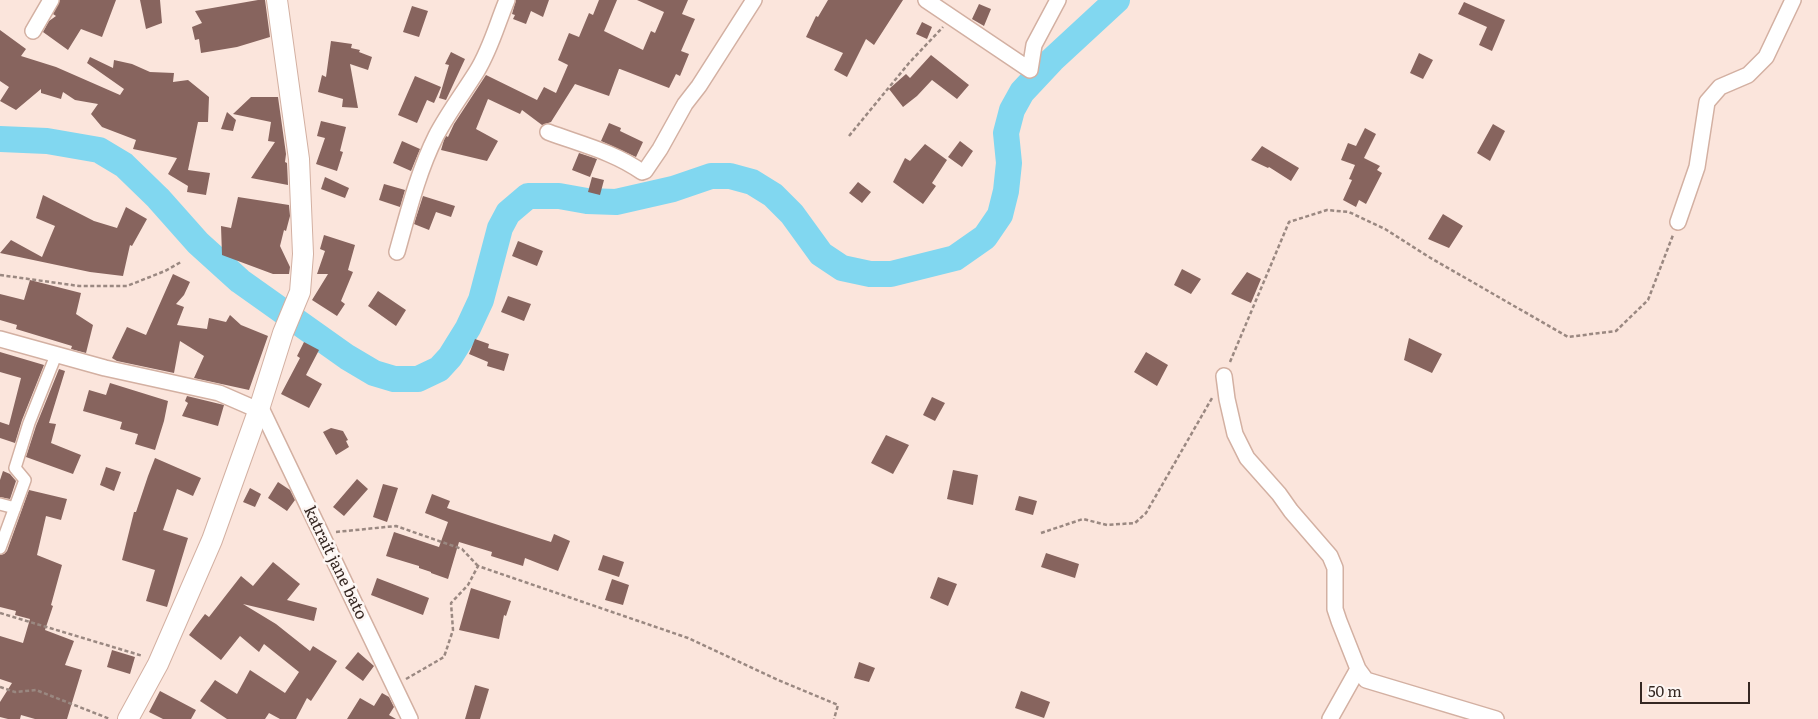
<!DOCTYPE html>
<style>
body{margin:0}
#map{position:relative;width:1818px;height:719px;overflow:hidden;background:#fbe5dc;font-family:Literata,serif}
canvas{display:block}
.scale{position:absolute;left:1640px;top:682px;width:110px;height:22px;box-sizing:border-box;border:2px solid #352722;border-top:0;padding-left:6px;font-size:15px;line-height:18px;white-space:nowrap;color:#352722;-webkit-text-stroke:4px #fdf6f3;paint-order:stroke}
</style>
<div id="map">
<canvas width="1818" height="719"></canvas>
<div class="scale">50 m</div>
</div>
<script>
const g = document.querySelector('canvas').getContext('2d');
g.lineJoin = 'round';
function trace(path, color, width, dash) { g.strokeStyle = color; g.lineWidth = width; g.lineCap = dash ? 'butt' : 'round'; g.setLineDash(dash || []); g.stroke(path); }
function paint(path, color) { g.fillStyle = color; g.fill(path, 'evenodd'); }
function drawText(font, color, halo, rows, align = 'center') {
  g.font = font + ' Literata,serif'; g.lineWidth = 5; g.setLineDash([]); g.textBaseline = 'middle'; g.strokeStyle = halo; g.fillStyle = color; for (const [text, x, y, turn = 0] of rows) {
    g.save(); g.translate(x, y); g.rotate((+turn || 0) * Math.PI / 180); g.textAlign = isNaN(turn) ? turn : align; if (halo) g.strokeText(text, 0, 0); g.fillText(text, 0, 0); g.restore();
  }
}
const river = new Path2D(`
 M0,139l47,2 52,9 25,15 34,33 40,45 42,38 107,76 27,16 20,6h24l21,-10 11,-12 18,-29 13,-28 19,-72 8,-15 20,-17h31l28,5 29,1 57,-13 38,-13h19l22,6 21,13 19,19 29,40 21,14 28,6h21l64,-16 30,-21 15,-22 6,-24 3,-28 -3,-30 6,-23 10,-18 30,-32 65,-60`);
const building = new Path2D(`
 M60,0h56l-14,37 -21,-8 -13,21 -25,-18 6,-11 7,-5 -3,-2z
 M140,0h20l2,23 -16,6z
 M258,0h7l5,37 -33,10 -36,6 -2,-14 -4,1 -3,-13 10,-4 -7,-12z
 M516,0h33l-6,17 -12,-6 -5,13 -13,-5 2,-4 -3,-1z
 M599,0h18l-13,31 39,19 8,-19 4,2 9,-21 -27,-12h51l-6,14 13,5 -14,32 8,3 -9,22 -4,-2 -7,14 -49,-19h-1l-10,27 -34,-12 -24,38 -9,3 -20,-15 -2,4 -32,-15 -12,30 22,12 -11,20 -46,-11 3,-10 2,-4 2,1 6,-13 32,-49 51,25 7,-13 12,6 12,-28 -10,-5 11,-27 10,4 10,-24 4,2z
 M828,0h75l-29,45 -8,-6 -19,38 -13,-7 9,-17 -37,-16 10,-21 2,1z
 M1464,2l41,18 -13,31 -13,-6 8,-18 -29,-13z
 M979,4l12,5 -7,17 -12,-7z
 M412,6l16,5 -9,26 -16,-5z
 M922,22l10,5 -5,12 -11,-5z
 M0,30l26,19 -5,7 35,11 64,28 4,-6 -37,-26 3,-6 23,11 1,-8 18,4 18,8 24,1 -1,9 15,-2 21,17 -1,25h-10l-10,48 22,3 -4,22 -19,-3 1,-6 -20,-12 9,-16 -44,-9 3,-9 -34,-13 -11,-13 7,-10 -23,-4 -12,-8 -2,7 -20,-6v-4l-25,21 -16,-9 9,-14 -9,-6z
 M331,41l21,3 -1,4 9,2 -1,2 13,5 -4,13 -18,-6 8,44 -16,-1 1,-8 -25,-7 4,-17 4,2z
 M451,52l14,7 -19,41 -7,-2 10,-33 -4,-1z
 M1419,53l14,7 -10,19 -13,-6z
 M931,55l38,30 -12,14 -25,-19 -15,16 -14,11 -14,-18 17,-15 4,4z
 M415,76l26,11 -7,16 -7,-3 -10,23 -19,-8z
 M251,97h27l8,57 -1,8 2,1 1,22 -37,-7 24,-36 -7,-1 3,-19 -38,-8z
 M227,112l9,8 -3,11 -12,-2z
 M321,121l25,6 -6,24 3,1 -6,19 -21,-7 9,-26 -8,-2z
 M609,123l12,5 -1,3 23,11 -7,15 -35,-16z
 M1493,124l12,7 -15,30 -13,-8z
 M1365,128l11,6 -12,24 16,8 -3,4 5,3 -16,31 -7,-4 -3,7 -13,-7 9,-20 -3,-1 6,-14 -14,-5 7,-17 8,3z
 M402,141l18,8 -9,22 -18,-8z
 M960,141l13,10 -11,16 -14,-10z
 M925,144l22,16 -15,23 4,3 -13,18 -30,-22 12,-24 5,3z
 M1262,146l37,22 -8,13 -22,-14 -1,1 -17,-8z
 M579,153l18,6 -7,18 -18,-7z
 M325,177l24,11 -4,10 -24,-9z
 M592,177l12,3 -4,15 -12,-3z
 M858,182l13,10 -9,11 -13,-10z
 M384,184l21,6 -5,17 -21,-7z
 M43,195l51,26 23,7 9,-21 21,12 -15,27 -2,-1 -7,31 -33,-4 -90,-19 11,-13 31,17 13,-31 -19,-8z
 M423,196l32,10 -4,11 -15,-5 -7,18 -15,-6z
 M238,197l51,8 1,11 -4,15 -2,-1 -4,16 10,21 -1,7h-16l-51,-19 -1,-29 10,2z
 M1443,214l20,12 -14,22 -21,-9z
 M324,235l31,10 -7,25 5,2 -12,29 4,3 -8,12 -25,-16 16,-26h-11l8,-23 -5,-2z
 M518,241l25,10 -6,15 -25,-10z
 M1182,269l19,10 -10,15 -17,-9z
 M1247,272l14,7 -10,24 -20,-9z
 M173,274l17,8 -6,13 -8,9 8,3 -7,18 30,4 2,-11 17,4 4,-7 11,10 27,11 -19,54 -55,-12 10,-22 -24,-15 -6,32 -57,-12 -5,-3 15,-31 19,8z
 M30,280l51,13 -5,21 17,11 -7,28 -15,-4 1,-3 -56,-17 1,-4 -17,-5v-26l24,6z
 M378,291l28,19 -10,16 -28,-20z
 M508,296l23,8 -7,17 -23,-9z
 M1409,338l33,16 -10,19 -28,-13z
 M475,339l14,5 -1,4 21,6 -5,17 -17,-5 1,-4 -19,-8z
 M304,342l15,8 -13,25 16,9 -13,24 -28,-14 19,-36 -3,-2z
 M0,352l44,13 -22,55 -7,23 -15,-5v-16l9,3 12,-47 -21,-6z
 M1146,352l22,13 -11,21 -23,-14z
 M59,369l6,2 -16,52 7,1 -5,19 30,12 -8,19 -47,-17 10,-31z
 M110,383l58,18 -4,20 -9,29 -20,-6 3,-10 -18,-5 2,-7 -39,-11 6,-21 17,5z
 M187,396l37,9 -6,21 -36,-10 6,-13 -3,-2z
 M932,397l13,6 -10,18 -12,-6z
 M331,428l12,3 5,9 -2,1 3,6 -13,8 -13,-23z
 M886,435l23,10 -16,29 -22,-11z
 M155,458l46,20 -8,18 -16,-7 -14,41 25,8 -21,69 -21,-6 9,-31 -33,-10 12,-48h2l12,-36z
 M106,467l15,5 -7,19 -14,-6z
 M953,470l25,5 -5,30 -26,-6z
 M3,471l7,3 6,7 -6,18 -10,-2v-17z
 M357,479l11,10 -24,27 -11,-9z
 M278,482l12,8 5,10 -8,11 -19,-13z
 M383,484l15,4 -11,34 -14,-5z
 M250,488l11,6 -6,13 -12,-5z
 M29,490l38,9 -6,21 -15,-4 -9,39 25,10 -11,40 2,1 -8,24 29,11 -9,24 17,5 -15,49h-32l-14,-4 -1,4h-12l-8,-2v-15l12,-19 -12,-4v-43l23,7 7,-24 -15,-4 1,-4 -16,-4v-52l4,-1 3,-3z
 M432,494l18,7 -3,7 39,13 65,21 3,-8 16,7 -12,30 -33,-13 -2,8 -32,-10 1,-4 -33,-10 -11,37 -17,-6v-1l-12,-4v-2l-33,-10 8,-24 45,15 9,-25 -23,-9z
 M1019,496l18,5 -4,14 -18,-5z
 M1046,553l33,11 -4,14 -34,-11z
 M603,555l21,7 -5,15 -21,-7z
 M273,562l27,22 -13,16 30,8 -3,13 -71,-17 33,20 34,27 3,-5 24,15 -26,40 -4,-3 -11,21h-16l-11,-6 -4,6h-38l-27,-18 15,-21 22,14 13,-24 35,23 14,-21 -35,-28 -5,8 -19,-16 -19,24 -32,-25 16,-21 4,3 32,-41 12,10z
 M938,577l19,7 -9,22 -18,-8z
 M377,578l52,20 -6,17 -52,-20z
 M612,579l17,6 -6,20 -18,-5z
 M471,588l40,13 -5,15 -2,-1 -5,24 -40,-9z
 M112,650l23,7 -5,17 -23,-7z
 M358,652l16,14 -11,15 -18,-13z
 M859,662l16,6 -6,14 -15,-4z
 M475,685l14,4 -9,30h-15z
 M160,691l36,19 -5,9h-28l-14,-7z
 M1021,691l29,11 -6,16 -29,-10z
 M382,693l7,4 5,10 -5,8 7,4h-49l13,-21 14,8z`);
const path = new Path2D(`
 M849,136l60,-73 34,-36
 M0,275l79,11h48l38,-15 16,-9
 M1230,362l59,-140 38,-12 22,2 36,17 44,28 139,80 48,-6 32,-31 25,-65
 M336,532l60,-6 66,23 16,17
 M1041,533l42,-14 24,6 28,-2 11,-10 66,-115
 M0,613l143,43
 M406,679l38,-22 9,-27 -2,-27 17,-18 10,-19 210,72 90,42 60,25 -4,14
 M0,687l15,5 21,-2 74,29`);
const pedestrian = new Path2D(`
 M0,504l15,4
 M0,548l25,-68 -10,-12 14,-45 27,-68`);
const minor = new Path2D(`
 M926,0l104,70 4,-25 24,-45
 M33,31l18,-31
 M548,132c32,12 66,20 94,40l3,-1 15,-22 25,-45 14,-18 55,-86
 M1678,222l19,-55 10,-65 13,-15 28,-12 18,-18 27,-57
 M397,252c11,-39 21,-80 39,-116 12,-23 28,-44 41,-65 14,-23 20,-47 30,-71
 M0,339l105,29 114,25 39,17
 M1224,376l3,23 8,35 12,24 32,36 12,17 39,45 5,12v41l4,12 19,48 8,11 130,39
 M260,406l150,313
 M1330,719l28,-50`);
const tertiary = new Path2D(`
 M128,719l30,-55 54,-124 48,-134 23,-73 17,-41 3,-38 -4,-95 -22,-159`);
const streetNames = [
 ["katrait jane bato",335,563,64]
];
trace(river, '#81d7f0', 26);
paint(building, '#87645e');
trace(pedestrian, '#d3b0a2', 14);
trace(minor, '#d3b0a2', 18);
trace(tertiary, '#d3b0a2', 22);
trace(path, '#9a8881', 2.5, [4, 2.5]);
trace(pedestrian, '#fff', 11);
trace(minor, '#fff', 15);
trace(tertiary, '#fff', 20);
drawText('16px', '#352722', '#fdf6f3', streetNames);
</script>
